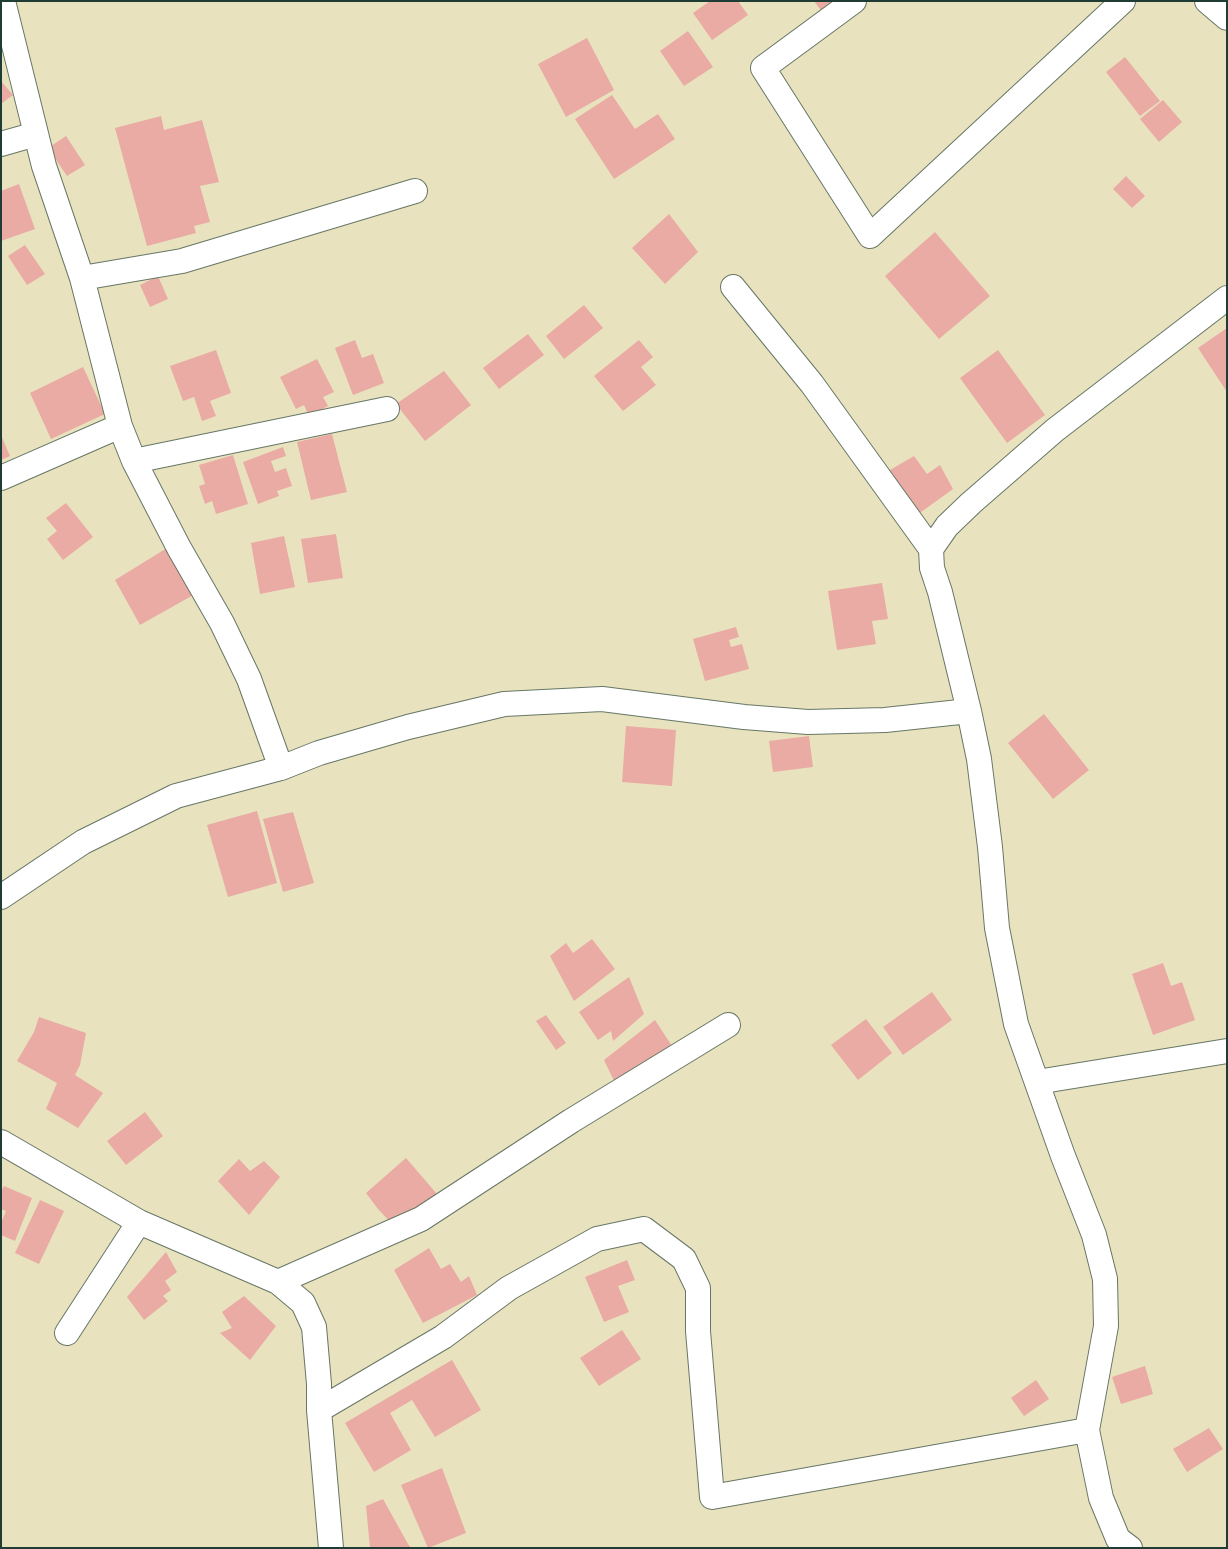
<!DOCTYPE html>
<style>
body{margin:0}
#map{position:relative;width:1228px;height:1549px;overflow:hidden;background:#e9e2bf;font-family:Caveat,sans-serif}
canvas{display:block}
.frame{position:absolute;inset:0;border:2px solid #1f3d34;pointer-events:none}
</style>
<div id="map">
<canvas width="1228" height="1549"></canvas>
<div class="frame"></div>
</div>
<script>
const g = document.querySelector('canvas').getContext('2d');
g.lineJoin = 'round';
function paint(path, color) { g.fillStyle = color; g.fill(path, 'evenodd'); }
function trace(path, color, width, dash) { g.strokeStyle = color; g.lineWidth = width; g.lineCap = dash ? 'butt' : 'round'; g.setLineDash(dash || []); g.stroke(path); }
const building = new Path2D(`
 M710,1h28l10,14 -36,25 -19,-27z
 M814,1h30l-19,15z
 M688,31l25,36 -29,19 -24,-35z
 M587,38l27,52 -48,27 -28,-53z
 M1125,57l35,44 -20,15 -34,-44z
 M1,81l12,14 -12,9z
 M612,95l23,34 23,-15 17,25 -61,40 -39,-60z
 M1163,100l19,22 -23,20 -19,-23z
 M161,116l3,14 38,-10 17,62 -19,4 10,36 -16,4 2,7 -49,13 -32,-118z
 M66,136l19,29 -18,11 -19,-28z
 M1126,176l19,20 -13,12 -19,-19z
 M19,184l16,45 -34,12v-50z
 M669,214l29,38 -33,32 -33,-36z
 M935,232l55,64 -51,43 -54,-63z
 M25,245l20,29 -18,11 -19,-29z
 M158,276l10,23 -18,8 -10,-22z
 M584,305l19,23 -39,31 -18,-23z
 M1227,328v64l-29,-44z
 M528,334l16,21 -45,34 -16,-21z
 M355,340l7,18 11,-4 11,29 -31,12 -18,-47z
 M639,340l14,17 -12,10 15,18 -33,26 -29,-35z
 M216,350l15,43 -21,8 6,15 -14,5 -8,-24 -11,4 -13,-35z
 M998,350l47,65 -38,28 -47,-65z
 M317,359l17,33 -11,5 5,9 -19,10 -5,-11 -8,4 -16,-32z
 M83,367l22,47 -54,25 -21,-46z
 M444,371l27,34 -46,36 -29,-37z
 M332,434l15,58 -36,8 -14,-58z
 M1,435l9,21 -9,4z
 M283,447l3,9 -15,5 4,11 11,-4 6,18 -15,5 2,5 -21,8 -15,-42z
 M233,455l15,49 -32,10 -4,-13 -7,3 -6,-18 6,-2 -6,-19z
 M914,456l13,18 13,-9 13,24 -36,26 -27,-45z
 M66,503l27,34 -30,23 -16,-21 10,-8 -11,-13z
 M336,534l7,44 -35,5 -7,-44z
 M284,536l11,51 -35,7 -9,-51z
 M167,548l28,46 -55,31 -25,-45z
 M882,583l6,36 -16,2 4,23 -39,6 -9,-59z
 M736,627l3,10 -10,3 2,7 11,-3 7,25 -44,12 -12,-42z
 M1044,714l45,56 -36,29 -45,-56z
 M626,726l50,4 -4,56 -50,-4z
 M809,736l4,31 -40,5 -4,-31z
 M257,811l20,72 -49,14 -21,-72z
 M293,812l21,71 -31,9 -20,-73z
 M592,939l23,30 -41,32 -24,-45 16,-13 7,10z
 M1163,963l8,23 11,-4 13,38 -42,15 -21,-61z
 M629,977l15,37 -31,27 -2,-10 -13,9 -19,-28z
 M932,992l20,28 -49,35 -20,-28z
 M546,1015l20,28 -10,7 -20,-29z
 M39,1017l47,16 -6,32 -5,10 28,18 -25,35 -32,-19 11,-26 -40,-22 17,-29z
 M866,1019l26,34 -34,27 -27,-35z
 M655,1020l17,26 -56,39 -12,-25z
 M145,1112l18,24 -37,29 -19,-24z
 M406,1158l31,36 -43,32 -16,-17 -12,-16z
 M239,1159l11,12 14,-10 16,16 -31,38 -31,-34z
 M4,1186l28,12 -17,43 -14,-6v-12l5,-12 -5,-2v-17z
 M40,1200l24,11 -25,53 -24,-11z
 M429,1248l12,21 9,-5 11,18 8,-6 8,19 -54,28 -29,-53z
 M166,1252l11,20 -12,9 6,9 -8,6 5,5 -24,19 -17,-23z
 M627,1260l8,20 -17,6 11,26 -25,10 -19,-45z
 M244,1296l32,30 -26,34 -30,-27 12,-5 -10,-16z
 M622,1330l19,29 -42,27 -19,-28z
 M452,1360l29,50 -46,27 -23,-37 -22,13 21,37 -37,22 -29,-49z
 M1145,1366l8,28 -32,10 -9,-27z
 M1036,1380l13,19 -25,17 -13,-18z
 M1209,1428l14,21 -36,23 -14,-23z
 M442,1468l24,65 -38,15 -27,-63z
 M383,1499l25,45 3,4h-41l-4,-42z`);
const minor = new Path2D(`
 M854,1l-91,67 107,168 253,-235
 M1207,1l20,17
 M1,144l35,-10
 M82,278l100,-17 233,-70
 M733,287l79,97 119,165
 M134,461l253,-52
 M1,478l119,-52
 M969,711l-29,-119 -8,-24 -1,-19 16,-23 24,-23 84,-73 172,-132
 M281,768l38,-15 89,-26 96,-23 98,-5 142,18 64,5 77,-2 84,-9 10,48 11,88 7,81 19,96 47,132 31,79 11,44 1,47 -19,104 14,68 17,41 12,9
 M1,897l82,-55 93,-46 105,-28 -32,-89 -27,-56 -43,-75 -45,-87 -14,-35 -38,-148 -38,-112 -41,-165
 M1037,1082l190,-31
 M1,1142l138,80 139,60 25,21 11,24 5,57v26l12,138
 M278,1282l143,-63 150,-98 157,-96
 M67,1333l72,-111
 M319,1410l124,-73 66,-49 88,-49 47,-10 40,30 14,29v43l14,166 375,-67`);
paint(building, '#e9aba3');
trace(minor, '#667765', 26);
trace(minor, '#fff', 24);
</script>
